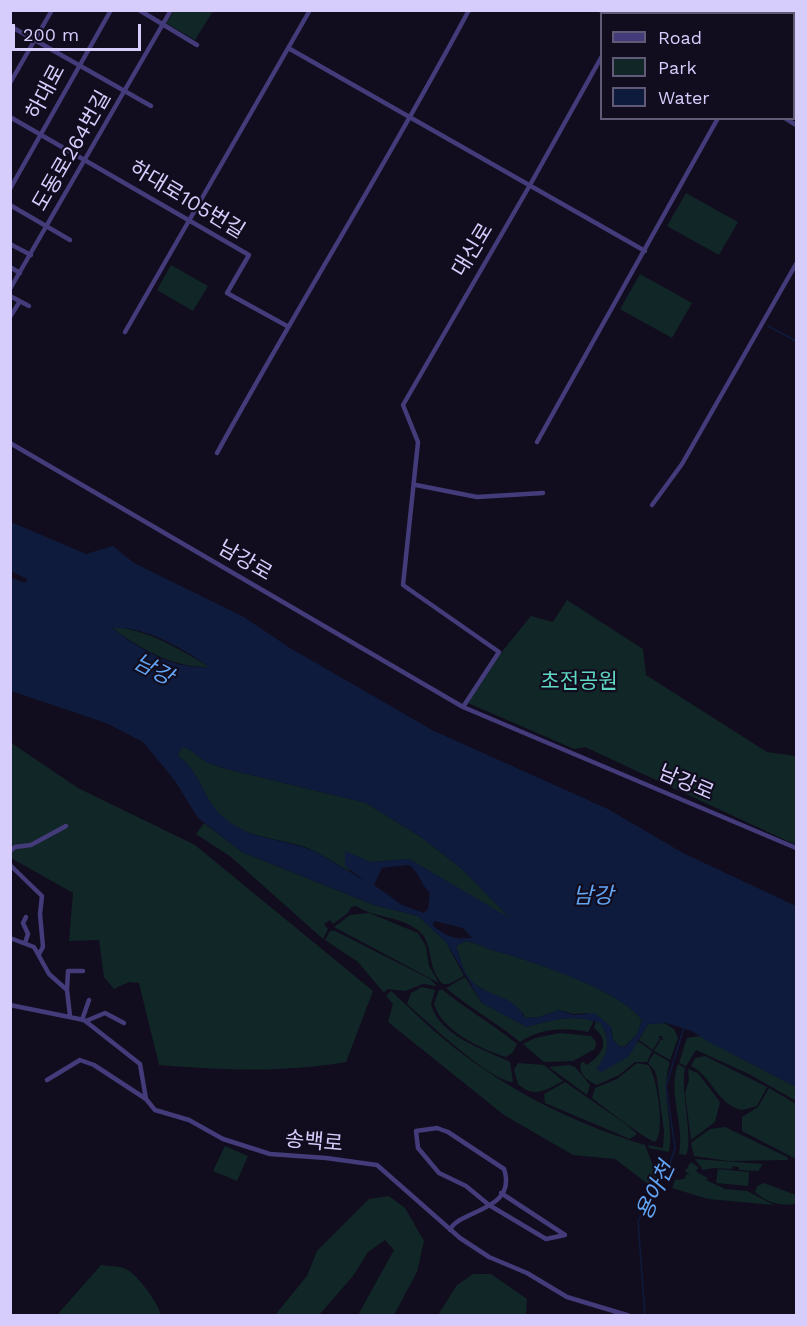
<!DOCTYPE html>
<meta charset="utf-8">
<style>
body{margin:0}
#map{position:relative;width:807px;height:1326px;overflow:hidden;background:#110d1e;font-family:"Work Sans",sans-serif}
canvas{display:block}
.frame{position:absolute;inset:0;border:12px solid #d6cdfc;pointer-events:none}
.legend{position:absolute;left:600px;top:12px;width:195px;height:108px;box-sizing:border-box;background:#110d1e;border:2px solid #605a77;margin:0;padding:8px 10px;list-style:none;font-size:18px;color:#d6cdfc}
.legend li{display:flex;align-items:center;gap:12px;height:30px}
.legend b{width:30px;border:2px solid #605a77}
.scale{position:absolute;left:12px;top:24px;width:129px;height:27px;box-sizing:border-box;border:3px solid #d6cdfc;border-top:0;padding-left:8px;font-size:18px;line-height:21px;white-space:nowrap;color:#d6cdfc;-webkit-text-stroke:4px #110d1e;paint-order:stroke}
</style>
<div id="map">
<canvas width="807" height="1326"></canvas>
<div class="frame"></div>
<ul class="legend">
<li><b style="height:8px;background:#433b7a"></b>Road</li>
<li><b style="height:16px;background:#112627"></b>Park</li>
<li><b style="height:16px;background:#0e1b3c"></b>Water</li>
</ul>
<div class="scale">200 m</div>
</div>
<script>
const g = document.querySelector('canvas').getContext('2d');
g.lineJoin = 'round';
function paint(path, color) { g.fillStyle = color; g.fill(path, 'evenodd'); }
function trace(path, color, width, dash) { g.strokeStyle = color; g.lineWidth = width; g.lineCap = dash ? 'butt' : 'round'; g.setLineDash(dash || []); g.stroke(path); }
function drawText(font, color, halo, rows, align = 'center') {
  g.font = font + ' "Work Sans","Noto Sans KR",sans-serif'; g.lineWidth = 4.5; g.setLineDash([]); g.textBaseline = 'middle'; g.strokeStyle = halo; g.fillStyle = color; for (const [text, x, y, turn = 0] of rows) {
    g.save(); g.translate(x, y); g.rotate((+turn || 0) * Math.PI / 180); g.textAlign = isNaN(turn) ? turn : align; if (halo) g.strokeText(text, 0, 0); g.fillText(text, 0, 0); g.restore();
  }
}
const green = new Path2D(`
 M174,11v-1l39,1 -18,29 -29,-17z
 M686,193l52,29 -19,33 -52,-29z
 M171,265l37,21 -15,25 -36,-21z
 M640,274l52,29 -20,35 -52,-29z
 M567,600l76,49 3,26 121,77 29,4v89l-211,-98 -11,2 -106,-46 32,-49 31,-38 22,6z
 M111,627c38,2 67,22 99,40 -38,1 -69,-18 -99,-40z
 M10,742l68,46 117,57 178,146 -27,71c-63,11 -124,8 -187,3l-20,-82 -10,-1 -15,7 -10,-12 -5,-37 -30,1 4,-48 -62,-35z
 M181,748h6l21,15 19,6 139,34 55,34 41,32 50,51 -103,-61 -38,3 -23,8 17,10c-18,-9 -35,-21 -53,-30 -31,-14 -62,-8 -91,-34 -18,-18 -22,-46 -43,-60z
 M204,823l38,29 132,53 44,11 28,26 18,34 -15,8h-6c-17,-16 -9,-38 -22,-51 -17,-17 -48,-15 -65,-27l-5,1 -3,6 -15,11 -3,-4 -6,4 4,5 -5,10 -92,-82 -35,-23z
 M369,913l49,20 8,13 3,20 10,17 -105,-56 16,-12z
 M330,931h5l95,48 7,7 -14,-2 -18,7 -18,-2 -3,4 -26,-31 -33,-22z
 M465,941c10,1 18,6 27,9 37,10 128,39 150,70l-5,14 -13,13 -5,-1 -6,-6 -2,-13 -24,-14 -13,1 -15,-4 -20,7 -14,1 -2,-5 -49,-29 -8,-8 -10,-30z
 M465,977l17,26 45,24c22,-7 44,-13 67,-6l-6,11c-23,-5 -48,-4 -68,10 -24,-20 -51,-34 -74,-54z
 M422,987l13,3 -4,15c10,32 53,44 79,57l3,20c-23,-1 -86,-61 -106,-78l4,-11z
 M439,990h4c24,20 50,34 74,54l-4,8 -7,5c-25,-8 -64,-26 -72,-53z
 M391,991c24,22 47,45 73,64 55,41 115,70 181,90l13,33 -6,9 -37,-28 -42,-4 -69,-40 -116,-93 5,-18 -7,-8z
 M596,1021l5,2c9,18 9,29 -4,45l31,-12 10,-15 14,10 -5,11h-12l-16,13 -22,10c-9,-4 -19,-11 -16,-22l5,-2 -2,2 3,2c15,-10 24,-24 7,-37z
 M664,1023l10,6 4,9 -8,22 -16,-9 7,-12 2,1 -1,-4h-4l2,2 -7,12 -14,-10 9,-16z
 M560,1033l31,3 5,6 -1,7 -22,12 -29,1 -21,-18 12,-6z
 M699,1036l97,51v14l-47,-27 -53,-24 -10,16 -7,-3 8,-25z
 M654,1053l16,9c-10,31 4,59 -1,90l-20,-4 -1,-3 15,3 1,-17 -7,-52 -2,-8 -7,-8z
 M705,1056l62,31 -10,19 -15,4c-26,-6 -29,-33 -51,-44l4,-8z
 M518,1063l26,2 19,16c-17,9 -29,18 -45,3l-4,-14z
 M637,1063l11,2c9,9 18,69 7,77 -11,-4 -52,-35 -63,-44l3,-10 22,-9z
 M678,1064l7,4c-5,23 9,73 1,87l-7,-1c6,-31 -12,-60 -1,-90z
 M569,1065l6,2 15,18 -3,10 -38,-28z
 M688,1069l10,4 22,29 -5,20 -24,18 -6,-47 4,-13z
 M565,1082l62,43 10,9 -7,5 -85,-36 -1,-9z
 M769,1088l27,16v55l-54,-28v-14l16,-10z
 M725,1127l62,30 1,3 -59,1 -35,-5 -3,-13 19,-14z
 M225,1146l23,10 -11,25 -24,-10z
 M695,1159l68,5 -5,7 -19,-1v-3l-6,-1 -1,3 -19,-1 -10,2z
 M691,1162l8,6 -3,2 2,3 10,5 -2,2 19,9 22,2 27,14 -66,-6 -36,-11 3,-8 9,-1 3,-5 4,2 -6,-5z
 M718,1169l31,3 -1,14 -32,-3z
 M764,1183l32,12v9c-15,2 -29,-1 -41,-12l2,-6z
 M389,1196l16,12 19,33 -7,31 -23,43h-36l36,-65 -9,-10 -17,12 -15,24 -34,39h-44l32,-39 10,-25 52,-52z
 M101,1265c7,1 19,1 25,4 12,6 32,34 35,46h-104z
 M473,1274h18l36,25 -1,16h-88l19,-30z`);
const water = new Path2D(`
 M11,522l75,32 27,-8 21,17 110,54 46,31 144,83 174,78 75,44 113,53v181l-89,-46 -15,-10 -26,-8 -18,1 -19,32 -27,16 -6,-3c14,-17 14,-28 5,-46 -26,-9 -49,-4 -74,4l-45,-24 -36,-61 -28,-26 -44,-11 -132,-53 -44,-34 -23,-37 -32,-39 -37,-19 -95,-32v-113l15,5 1,-4 -16,-8zM112,628c33,-2 70,20 97,39 -35,3 -70,-18 -97,-39zM181,748h6l21,15 19,6 139,34 55,34 41,32 48,49 -101,-59 -38,3 -26,-11v15l19,14c-18,-9 -35,-22 -53,-30 -31,-13 -61,-8 -90,-35 -18,-17 -22,-45 -43,-59zM409,865c10,7 11,18 21,28l-2,16 -4,4 -22,-8 -28,-20 8,-17zM434,921l29,7 9,10c-20,1 -22,0 -39,-12zM465,941c10,1 18,6 27,9 36,10 129,40 150,70l-5,14 -12,13 -6,-1 -6,-6 -2,-13 -16,-14 -21,2 -15,-5 -20,7 -14,1c-13,-27 -41,-19 -57,-41 -6,-8 -8,-21 -12,-31z`);
const stream = new Path2D(`
 M768,326l28,15
 M645,1316l-7,-95 31,-54 6,-19 -9,-62 18,-59`);
const minor = new Path2D(`
 M139,10l58,35
 M600,10l5,4
 M647,10l9,4
 M675,10l6,4
 M609,14l1,-4
 M689,14l2,-4
 M708,14l1,-4
 M10,26l141,80
 M794,42l2,-6
 M290,49l355,202
 M794,73l2,2
 M10,83l42,-73
 M10,117l239,138 -22,38 60,33
 M785,118l11,7
 M10,189l101,-179
 M10,205l60,35
 M10,244l21,11
 M10,267l10,6
 M10,289l161,-279
 M10,296l19,10
 M10,317l10,-16
 M125,332l185,-322
 M537,442l181,-324
 M10,443l453,264 333,141
 M217,453c82,-149 172,-293 252,-443
 M416,485l61,12 66,-4
 M652,505l30,-41 114,-200
 M463,707l36,-55 -96,-67 15,-143 -15,-37 127,-220 72,-129
 M10,851l5,-4 16,-2 35,-19
 M10,865l32,31 -2,18 3,33 -4,7
 M10,938l24,9 15,27 18,16 3,26
 M25,943l3,-9 -5,-11 3,-6
 M67,990l1,-19h15
 M10,1005l74,15 56,44 6,35 9,11 34,10 34,19 47,15 56,4 51,7 83,73 29,19 38,16 40,24 63,19
 M82,1020l7,-20
 M86,1021l19,-8 19,10
 M47,1080l33,-20 14,5 52,34
 M450,1230c8,-20 68,-19 54,-61l-56,-37 -11,-4 -21,3 2,17 21,25 27,13 23,19 57,34 19,-4 -64,-42`);
const streetNames = [
 ["하대로",46,92,-62],
 ["도동로264번길",72,151,-60],
 ["하대로105번길",187,200,31],
 ["대신로",473,250,-59],
 ["남강로",245,561,30],
 ["남강로",686,783,23],
 ["송백로",314,1142,5]
];
const parkNames = [
 ["초전공원",579,682]
];
const waterNames = [
 ["남강",153,670,28],
 ["남강",593,897],
 ["용아천",656,1191,-65]
];
paint(green, '#112627');
paint(water, '#0e1b3c');
trace(stream, '#0e1b3c', 1.5);
trace(minor, '#433b7a', 4.5);
drawText('21px', '#d6cdfc', '#110d1e', streetNames);
drawText('21px', '#5ed6c2', '#110d1e', parkNames);
drawText('italic 22px', '#62a5f5', '#110d1e', waterNames);
</script>
